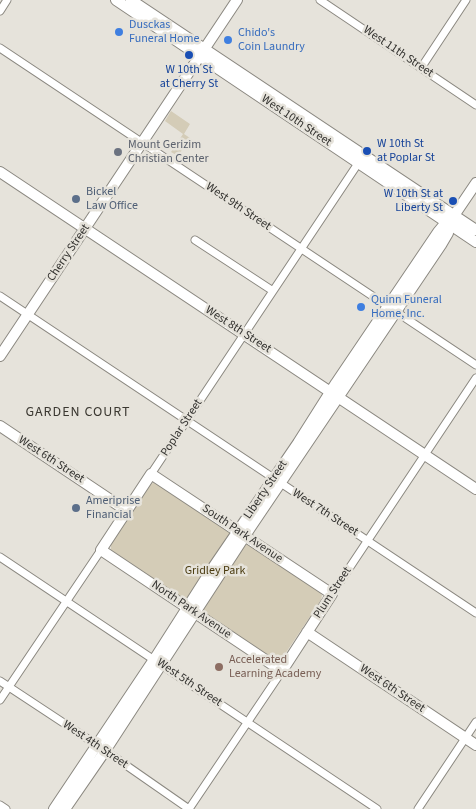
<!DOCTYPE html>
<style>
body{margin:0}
canvas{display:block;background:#e6e3db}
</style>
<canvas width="476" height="809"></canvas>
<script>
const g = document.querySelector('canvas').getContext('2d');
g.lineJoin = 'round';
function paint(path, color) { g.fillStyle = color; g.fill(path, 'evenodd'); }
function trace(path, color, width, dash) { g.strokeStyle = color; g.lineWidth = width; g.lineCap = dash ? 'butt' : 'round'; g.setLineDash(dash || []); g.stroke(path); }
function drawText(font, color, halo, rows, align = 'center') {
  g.font = font + ' "Source Sans 3",sans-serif'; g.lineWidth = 5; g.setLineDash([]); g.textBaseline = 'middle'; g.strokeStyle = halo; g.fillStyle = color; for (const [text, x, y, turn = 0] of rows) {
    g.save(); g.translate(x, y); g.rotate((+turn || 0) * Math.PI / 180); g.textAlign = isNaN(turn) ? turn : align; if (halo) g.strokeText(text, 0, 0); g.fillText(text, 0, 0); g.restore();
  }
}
const green = new Path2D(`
 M171,111l19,13 -6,10 6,4 -12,18 -7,-4 12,-18 -18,-13z
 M153,483h4l163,109 2,3 -1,5 -38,57 -5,3 -4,-1 -163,-109v-6l38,-58z`);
const street = new Path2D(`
 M320,0l156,105
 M0,11l7,-11
 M0,48l476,317
 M421,68l45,-68
 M195,240l78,51
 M0,296l476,317
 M151,474l210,-315
 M0,557l377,252
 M332,594l144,-216
 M0,681l97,64 92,64
 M0,700l101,-150
 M0,805l6,4
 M189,809l93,-138
 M418,809l58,-87`);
const secondary = new Path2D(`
 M116,0l360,242
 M131,0l345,230
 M0,172l476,317
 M0,356l237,-356
 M0,426l127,85
 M151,474l181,120 -50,77 -181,-121z
 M307,632l169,113
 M54,809l103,-154 55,-86 86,-126 38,-60 102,-151 5,-6 6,-3 27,-40
 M65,809l40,-58 145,-223 191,-283 7,-12 1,-10`);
const markers = [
 [119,32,5,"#3f7fe0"],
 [228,40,5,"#3f7fe0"],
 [189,55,5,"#1a4fb4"],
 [367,151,5,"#1a4fb4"],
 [118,152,5,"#6b7280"],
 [76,199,5,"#5c6f8a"],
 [453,201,5,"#1a4fb4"],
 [361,307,5,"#3f7fe0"],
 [76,508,5,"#5c6f8a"],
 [219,667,5,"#8d6e63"]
];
const shopNames = [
 ["Dusckas",129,25],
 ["Funeral Home",129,39],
 ["Chido's",238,33],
 ["Coin Laundry",238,47],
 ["Quinn Funeral",371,300],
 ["Home, Inc.",371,314]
];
const streetNames = [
 ["West 11th Street",398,52,34],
 ["West 10th Street",296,121,34],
 ["West 9th Street",238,207,34],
 ["Cherry Street",69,253,-56],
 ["West 8th Street",238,330,33],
 ["Poplar Street",182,428,-57],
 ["West 6th Street",51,460,33],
 ["Liberty Street",266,490,-56],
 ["West 7th Street",325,513,33],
 ["South Park Avenue",242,534,34],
 ["Plum Street",333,593,-57],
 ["North Park Avenue",191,610,34],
 ["West 5th Street",189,683,34],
 ["West 6th Street",392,689,34],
 ["West 4th Street",95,745,34]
];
const transitNames = [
 ["W 10th St",189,70],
 ["at Cherry St",189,84],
 ["W 10th St",377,144,"left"],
 ["at Poplar St",377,158,"left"],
 ["W 10th St at",443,194,"right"],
 ["Liberty St",443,208,"right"]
];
const worshipNames = [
 ["Mount Gerizim",128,145],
 ["Christian Center",128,159]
];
const serviceNames = [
 ["Bickel",86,192],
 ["Law Office",86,206],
 ["Ameriprise",86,501],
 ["Financial",86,515]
];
const parkNames = [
 ["Gridley Park",215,571]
];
const educationNames = [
 ["Accelerated",229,660],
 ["Learning Academy",229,674]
];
const neighbourhoodNames = [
 ["GARDEN COURT",78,413]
];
paint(green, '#d4ccb7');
trace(street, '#8b8880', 9);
trace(secondary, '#8b8880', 12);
trace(street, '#fff', 7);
trace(secondary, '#fff', 10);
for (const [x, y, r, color] of markers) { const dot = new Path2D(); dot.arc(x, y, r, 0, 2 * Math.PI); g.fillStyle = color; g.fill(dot); trace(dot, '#e6e3db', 2); }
drawText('12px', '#366cbe', '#e6e3db', shopNames, 'left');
drawText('12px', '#343330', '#e6e3db', streetNames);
drawText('12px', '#164399', '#e6e3db', transitNames);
drawText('12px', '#5b616d', '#e6e3db', worshipNames, 'left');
drawText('12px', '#4e5e75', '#e6e3db', serviceNames, 'left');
drawText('12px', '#4a3b0f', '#e6e3db', parkNames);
drawText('12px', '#785e54', '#e6e3db', educationNames, 'left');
g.letterSpacing = '1px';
drawText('14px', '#3b3831', '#e6e3db', neighbourhoodNames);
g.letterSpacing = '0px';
</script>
